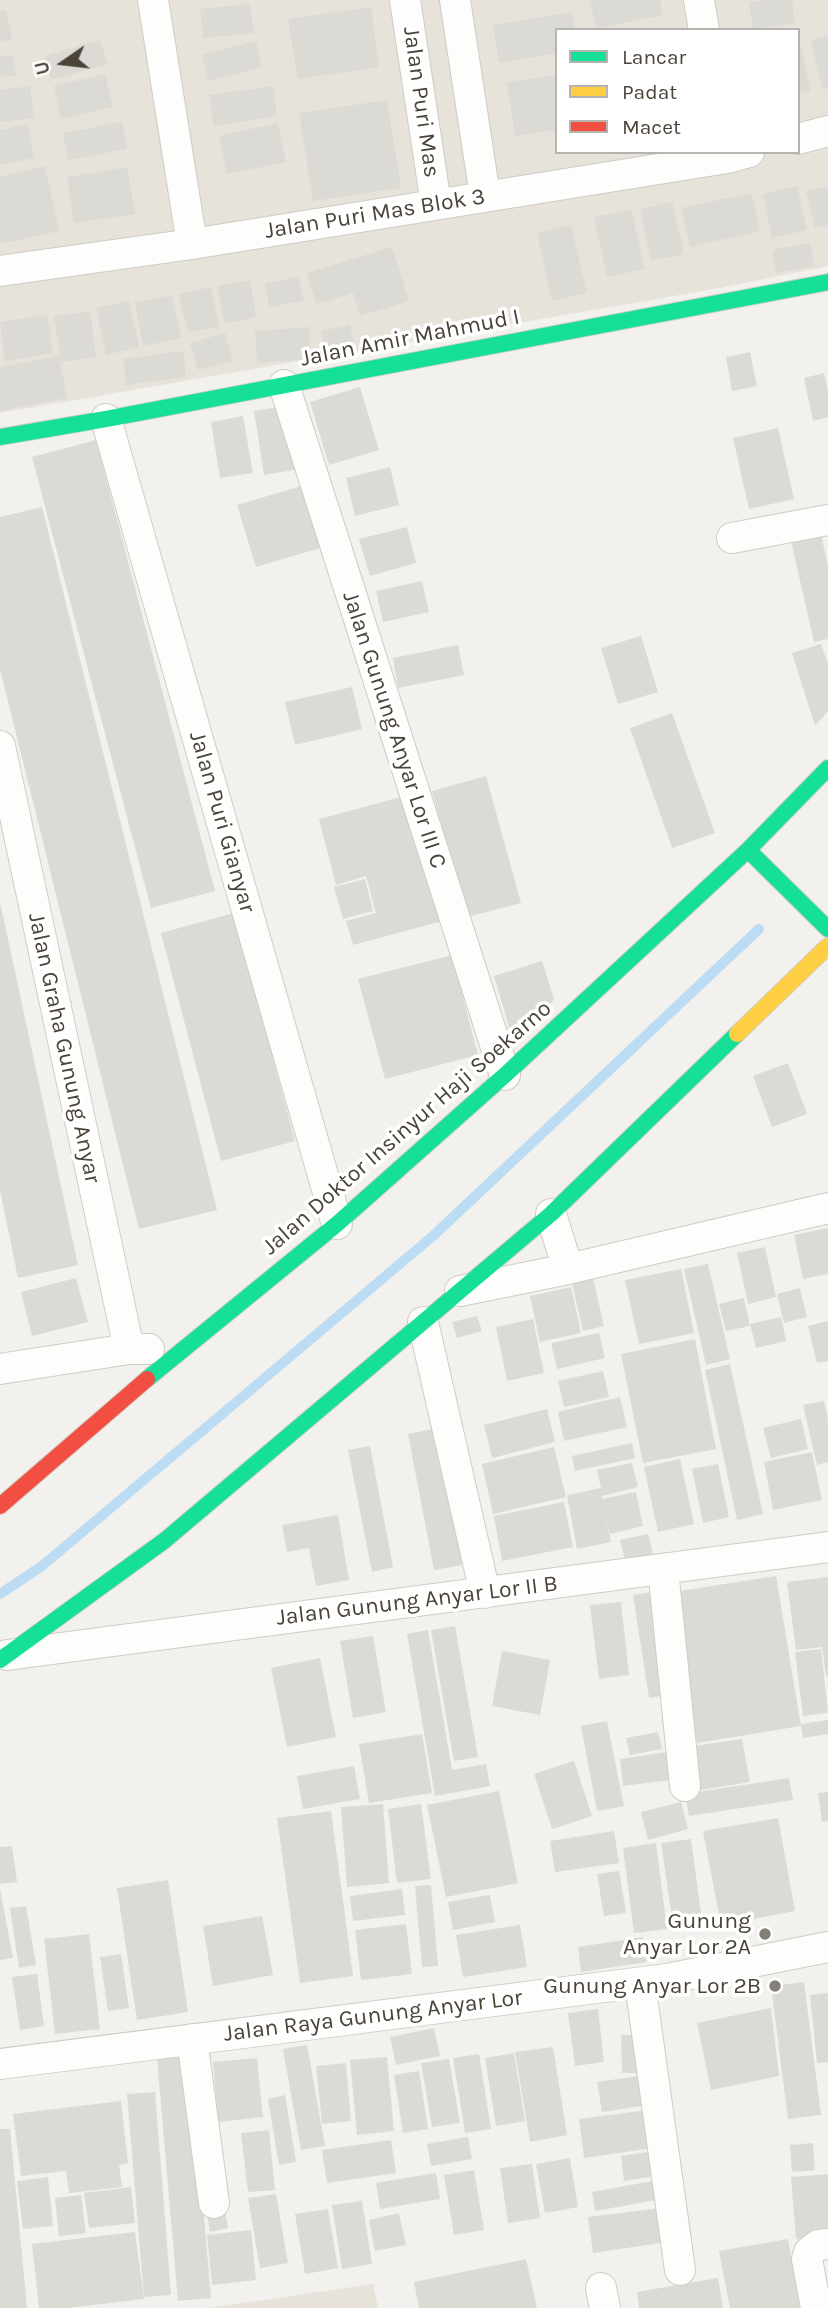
<!DOCTYPE html>
<style>
body{margin:0}
#map{position:relative;width:828px;height:2308px;overflow:hidden;background:#f2f1ed;font-family:Karla,sans-serif}
canvas{display:block}
.legend{position:absolute;left:555px;top:28px;width:245px;height:126px;box-sizing:border-box;background:#fff;border:2px solid #b7b4af;margin:0;padding:9px 12px;list-style:none;font-size:21px;color:#4a4337}
.legend li{display:flex;align-items:center;gap:14px;height:35px}
.legend b{width:35px;border:2px solid #b7b4af}
.north{position:absolute;left:28px;top:28px;width:70px;height:70px;-webkit-text-stroke:5px #fff;paint-order:stroke;rotate:256deg;font-size:19px;font-weight:700;line-height:28px;text-align:center;color:#4a4337}
.north::after{content:'';display:block;margin:auto;width:24px;height:32px;background:#4a4337;clip-path:polygon(50% 0,100% 100%,50% 72%,0 100%)}
</style>
<div id="map">
<canvas width="828" height="2308"></canvas>
<ul class="legend">
<li><b style="height:9px;background:#16e098"></b>Lancar</li>
<li><b style="height:9px;background:#ffcf43"></b>Padat</li>
<li><b style="height:9px;background:#f24e42"></b>Macet</li>
</ul>
<div class="north">U</div>
</div>
<script>
const g = document.querySelector('canvas').getContext('2d');
g.lineJoin = 'round';
function paint(path, color) { g.fillStyle = color; g.fill(path, 'evenodd'); }
function trace(path, color, width, dash) { g.strokeStyle = color; g.lineWidth = width; g.lineCap = dash ? 'butt' : 'round'; g.setLineDash(dash || []); g.stroke(path); }
function drawText(font, color, halo, rows, align = 'center') {
  g.font = font + ' Karla,sans-serif'; g.lineWidth = 7; g.setLineDash([]); g.textBaseline = 'middle'; g.strokeStyle = halo; g.fillStyle = color; for (const [text, x, y, turn = 0] of rows) {
    g.save(); g.translate(x, y); g.rotate((+turn || 0) * Math.PI / 180); g.textAlign = isNaN(turn) ? turn : align; if (halo) g.strokeText(text, 0, 0); g.fillText(text, 0, 0); g.restore();
  }
}
const residential = new Path2D(`
 M0,0h828v266l-108,22 -720,125zM557,30h241v122h-241z
 M373,2284l5,24h-169z`);
const stream = new Path2D(`
 M0,1594l42,-28 391,-330 326,-307`);
const building = new Path2D(`
 M590,0h70l3,15 -67,14z
 M765,0h27l3,24 -42,5 -4,-27z
 M250,4l4,29 -51,5 -3,-29z
 M371,7l8,60 -81,12 -10,-60z
 M6,10l6,30 -12,1v-30z
 M572,12l3,18h-18v23l-58,10 -6,-38z
 M828,36v52l-6,1 -11,-49z
 M100,40l8,24 -57,16 -6,-24z
 M799,40l12,51 -13,3v-53z
 M256,41l6,26 -54,14 -6,-26z
 M13,55l3,20 -16,2v-21z
 M105,74l8,33 -52,12 -7,-33z
 M557,75v55l-42,6 -8,-54z
 M30,86l4,32 -34,4v-32z
 M273,86l4,30 -63,10 -5,-31z
 M387,100l14,88 -88,13 -14,-88z
 M122,122l5,27 -59,11 -5,-27z
 M278,123l8,39 -59,12 -8,-38z
 M28,124l6,34 -34,7v-35z
 M45,166l14,65 -59,13v-67z
 M127,167l8,47 -61,9 -7,-46z
 M797,186l10,44 -35,8 -9,-44z
 M828,186v39l-13,3 -9,-37z
 M751,193l9,38 -70,16 -9,-39z
 M672,202l12,52 -33,7 -11,-52z
 M631,209l14,60 -38,8 -13,-60z
 M571,225l16,68 -35,8 -15,-68z
 M810,243l4,23 -38,7 -4,-23z
 M392,247l17,54 -49,15 -7,-23 -37,11 -9,-31z
 M299,277l5,24 -35,6 -4,-24z
 M250,280l6,37 -31,7 -8,-38z
 M211,287l8,39 -31,7 -9,-39z
 M172,295l9,43 -38,8 -8,-43z
 M129,301l10,46 -33,8 -10,-47z
 M90,311l6,46 -35,5 -7,-46z
 M47,315l6,38 -48,8 -5,-39z
 M350,325l4,23 -29,5 -4,-22z
 M309,327l2,32 -54,4 -2,-32z
 M225,333l8,28 -35,9 -8,-27z
 M183,351l3,26 -60,8 -3,-26z
 M750,352l7,34 -25,5 -6,-34z
 M59,356l8,42 -67,13v-44z
 M824,373l4,18v26l-15,4 -9,-43z
 M360,387l19,63 -50,15 -19,-63z
 M290,405l10,64 -36,6 -10,-64z
 M243,416l10,57 -33,5 -9,-56z
 M778,428l16,71 -45,10 -16,-71z
 M96,440l119,451 -64,17 -119,-451z
 M390,467l9,38 -44,11 -9,-38z
 M302,486l18,62 -64,19 -19,-62z
 M42,507l175,703 -78,19 -139,-560v-152z
 M407,527l9,36 -46,13 -11,-37z
 M821,534l7,32v73l-14,3 -23,-101z
 M422,581l7,31 -46,10 -7,-31z
 M641,636l17,56 -40,12 -17,-56z
 M821,644l7,19v48l-13,15 -23,-73z
 M458,645l6,30 -66,13 -5,-30z
 M352,687l10,42 -67,16 -10,-43z
 M672,713l43,120 -43,15 -42,-120z
 M486,776l35,127 -54,14 -35,-126z
 M405,796l41,124 -93,25 -7,-24 30,-8 -10,-37 -30,9 -17,-66z
 M365,879l8,32 -30,8 -9,-32z
 M0,902l78,363 -60,13 -18,-88z
 M234,913l61,228 -74,20 -60,-228z
 M452,955l26,100 -93,24 -27,-100z
 M542,961l12,38 -21,31 -21,7 -18,-61z
 M788,1063l19,51 -35,13 -19,-51z
 M828,1228v46l-25,5 -9,-44z
 M765,1247l11,50 -28,7 -11,-51z
 M708,1264l22,95 -24,6 -22,-96z
 M681,1269l13,64 -55,11 -14,-64z
 M76,1278l12,44 -56,14 -11,-44z
 M593,1278l11,48 -21,5 -11,-48z
 M571,1287l10,46 -41,9 -10,-46z
 M800,1288l7,29 -23,6 -7,-29z
 M744,1298l6,28 -24,5 -7,-27z
 M477,1316l5,15 -25,7 -5,-16z
 M781,1317l5,24 -30,7 -6,-24z
 M533,1319l11,54 -37,8 -11,-54z
 M828,1321v40l-11,2 -9,-37z
 M599,1333l6,25 -48,11 -6,-26z
 M695,1339l21,110 -73,14 -22,-109z
 M730,1364l33,150 -26,6 -32,-150z
 M603,1371l6,26 -45,10 -6,-26z
 M620,1397l7,30 -63,14 -6,-29z
 M824,1401l4,19v42l-11,3 -14,-60z
 M547,1409l8,33 -63,16 -8,-33z
 M801,1419l7,30 -37,9 -8,-30z
 M443,1427l26,137 -35,6 -26,-136z
 M632,1443l3,15 -60,13 -3,-15z
 M370,1446l23,121 -21,5 -24,-122z
 M554,1447l12,50 -73,17 -11,-50z
 M812,1452l10,48 -49,10 -9,-48z
 M680,1459l14,65 -36,8 -14,-65z
 M632,1463l6,24 -36,9v3l34,-7 7,34 -33,8 -4,-14 5,22 -34,7 -10,-54 34,-7 -4,-18z
 M718,1464l11,53 -26,6 -11,-54z
 M564,1502l9,45 -71,14 -8,-45z
 M338,1515l11,65 -33,6 -7,-38 -22,4 -5,-27z
 M648,1534l8,32 -28,7 -8,-33z
 M776,1576l25,150 -104,17 -24,-151z
 M828,1577v99h-2l-4,-29 -26,3 -9,-68z
 M659,1591l16,103 -26,4 -16,-103z
 M621,1602l8,73 -30,4 -9,-74z
 M455,1626l23,131 -24,4 -23,-131z
 M428,1630l24,140 34,-6 4,22 -55,10 -28,-162z
 M373,1636l13,76 -33,6 -13,-77z
 M821,1649l7,64 -25,3 -8,-64z
 M502,1651l48,9 -10,55 -48,-9z
 M320,1658l16,79 -49,10 -16,-79z
 M828,1720v14l-25,4 -2,-14z
 M607,1721l17,85 -27,5 -16,-85z
 M658,1732l4,17 -32,6 -4,-17z
 M422,1734l10,59 -63,10 -10,-59z
 M742,1739l8,43 -56,9 -7,-44z
 M667,1752l4,28 -48,6 -3,-27z
 M574,1761l18,55 -40,13 -18,-55z
 M354,1766l6,33 -57,10 -6,-33z
 M789,1778l4,22 -104,16 -4,-22z
 M499,1791l19,92 -72,14 -19,-92z
 M828,1792v29l-6,1 -4,-29z
 M681,1802l7,27 -40,11 -7,-28z
 M383,1804l6,79 -42,4 -6,-80z
 M421,1804l10,75 -34,4 -9,-74z
 M331,1811l22,165 -53,7 -23,-165z
 M778,1818l17,93 -74,14 -18,-94z
 M614,1831l5,32 -64,9 -5,-31z
 M691,1839l10,75 -29,4 -11,-75z
 M656,1843l11,86 -33,4 -11,-85z
 M12,1846l5,36 -17,2v-37z
 M619,1871l7,42 -22,3 -7,-42z
 M168,1880l20,132 -51,8 -20,-132z
 M431,1885l7,81 -16,1 -7,-81z
 M0,1889l13,69 -13,2z
 M402,1889l3,26 -52,6 -3,-25z
 M490,1895l5,27 -42,8 -5,-28z
 M26,1906l10,59 -17,3 -9,-60z
 M262,1916l11,59 -60,11 -10,-60z
 M406,1924l6,50 -51,6 -6,-50z
 M520,1925l7,42 -64,10 -7,-42z
 M89,1934l11,95 -45,5 -11,-95z
 M643,1937l4,25 -66,10 -3,-25z
 M121,1954l8,54 -21,3 -8,-54z
 M37,1974l7,52 -24,4 -8,-53z
 M804,1982l17,133 -33,4 -17,-133z
 M828,1993v69l-11,1 -7,-68z
 M771,2008l8,68 -68,14 -14,-67z
 M598,2009l6,53 -29,4 -7,-53z
 M434,2028l6,28 -44,9 -6,-28z
 M621,2035h23l1,38h-23z
 M307,2045l18,101 -24,4 -18,-101z
 M553,2047l14,88 -37,7 -15,-90z
 M514,2053l11,68 -29,5 -11,-68z
 M479,2054l12,75 -26,4 -12,-75z
 M190,2055l21,243 -33,3 -21,-243z
 M387,2057l7,74 -37,4 -7,-75z
 M257,2058l6,59 -45,5 -5,-60z
 M449,2059l11,64 -28,4 -11,-64z
 M346,2063l5,58 -29,3 -6,-58z
 M419,2071l9,58 -25,4 -9,-58z
 M646,2075l3,30 -47,7 -5,-30z
 M155,2092l16,203 -27,2 -17,-203z
 M285,2095l11,67 -17,3 -11,-66z
 M121,2101l7,62 -9,2 3,22 -53,6 -3,-22 -45,5 -8,-62z
 M655,2109l5,38 -76,11 -5,-39z
 M0,2129h10l17,179h-27z
 M269,2130l6,60 -27,2 -7,-59z
 M468,2137l4,22 -41,7 -4,-22z
 M391,2140l5,33 -69,10 -5,-33z
 M813,2143l2,27 -23,2 -2,-27z
 M654,2151l3,25 -33,5 -3,-25z
 M570,2158l8,49 -33,6 -9,-49z
 M532,2164l8,54 -32,5 -8,-55z
 M474,2170l10,60 -30,5 -10,-60z
 M436,2173l4,26 -60,10 -4,-26z
 M828,2174v62l-32,3 -5,-62z
 M48,2177l5,49 -30,3 -6,-48z
 M653,2181l3,19 -61,11 -3,-19z
 M131,2187l4,36 -46,5 -5,-35z
 M276,2194l12,69 -28,5 -12,-70z
 M81,2195l5,38 -27,3 -4,-38z
 M362,2201l10,63 -30,5 -10,-64z
 M224,2205l4,23 -18,4 -4,-24z
 M670,2207l4,34 -81,12 -5,-36z
 M328,2209l10,59 -33,6 -10,-60z
 M399,2213l7,32 -31,6 -6,-31z
 M251,2230l5,50 -44,5 -5,-50z
 M135,2232l9,67 -76,9h-29l-7,-64z
 M788,2239l12,69h-70l-11,-57z
 M526,2259l11,49h-118l-5,-26z
 M718,2278l5,30h-84l-2,-16z`);
const street = new Path2D(`
 M153,0l39,244
 M405,0l31,204
 M455,0l30,196
 M699,0l5,30
 M798,139l30,-8
 M0,271l192,-27 535,-86 22,-6
 M284,385l221,690
 M106,419l231,805
 M732,538l96,-18
 M0,746l129,603
 M551,1214l17,55
 M460,1291l108,-22 260,-61
 M423,1322l62,271
 M0,1369l129,-20h20
 M663,1569l22,217
 M7,1655l821,-108
 M640,1983l40,287
 M192,2039l22,164
 M0,2064l667,-85 161,-32
 M601,2288l4,20
 M816,2308l-9,-49 2,-7 9,-7 10,-1`);
const fast = new Path2D(`
 M0,437l106,-18 722,-137
 M748,850l80,79
 M147,1379l190,-155 168,-149 243,-225 80,-82
 M0,1660l164,-119 387,-327 186,-180`);
const slow = new Path2D(`
 M737,1034l91,-88`);
const jam = new Path2D(`
 M0,1506l147,-127`);
const markers = [
 [765,1934,7,"#858077"],
 [775,1986,7,"#858077"]
];
const streetNames = [
 ["Jalan Puri Mas",421,102,82],
 ["Jalan Puri Mas Blok 3",375,214,-9],
 ["Jalan Amir Mahmud I",410,338,-11],
 ["Jalan Gunung Anyar Lor III C",394,730,72],
 ["Jalan Puri Gianyar",222,822,74],
 ["Jalan Graha Gunung Anyar",64,1048,78],
 ["Jalan Doktor Insinyur Haji Soekarno",407,1128,-41],
 ["Jalan Gunung Anyar Lor II B",417,1601,-7],
 ["Jalan Raya Gunung Anyar Lor",373,2016,-7]
];
const poiNames = [
 ["Gunung",751,1921],
 ["Anyar Lor 2A",751,1947],
 ["Gunung Anyar Lor 2B",761,1986]
];
paint(residential, '#e7e3da');
trace(stream, '#bbdcf2', 10);
paint(building, '#dcdad5');
trace(street, '#ceccc7', 32);
trace(fast, '#d2cec3', 18);
trace(slow, '#d2cec3', 18);
trace(jam, '#d2cec3', 18);
trace(street, '#fdfdfc', 30);
trace(fast, '#16e098', 16);
trace(slow, '#ffcf43', 16);
trace(jam, '#f24e42', 16);
for (const [x, y, r, color] of markers) { const dot = new Path2D(); dot.arc(x, y, r, 0, 2 * Math.PI); g.fillStyle = color; g.fill(dot); trace(dot, '#fff', 2.5); }
drawText('23px', '#4a4337', '#fff', streetNames);
drawText('23px', '#4a4337', '#fff', poiNames, 'right');
</script>
